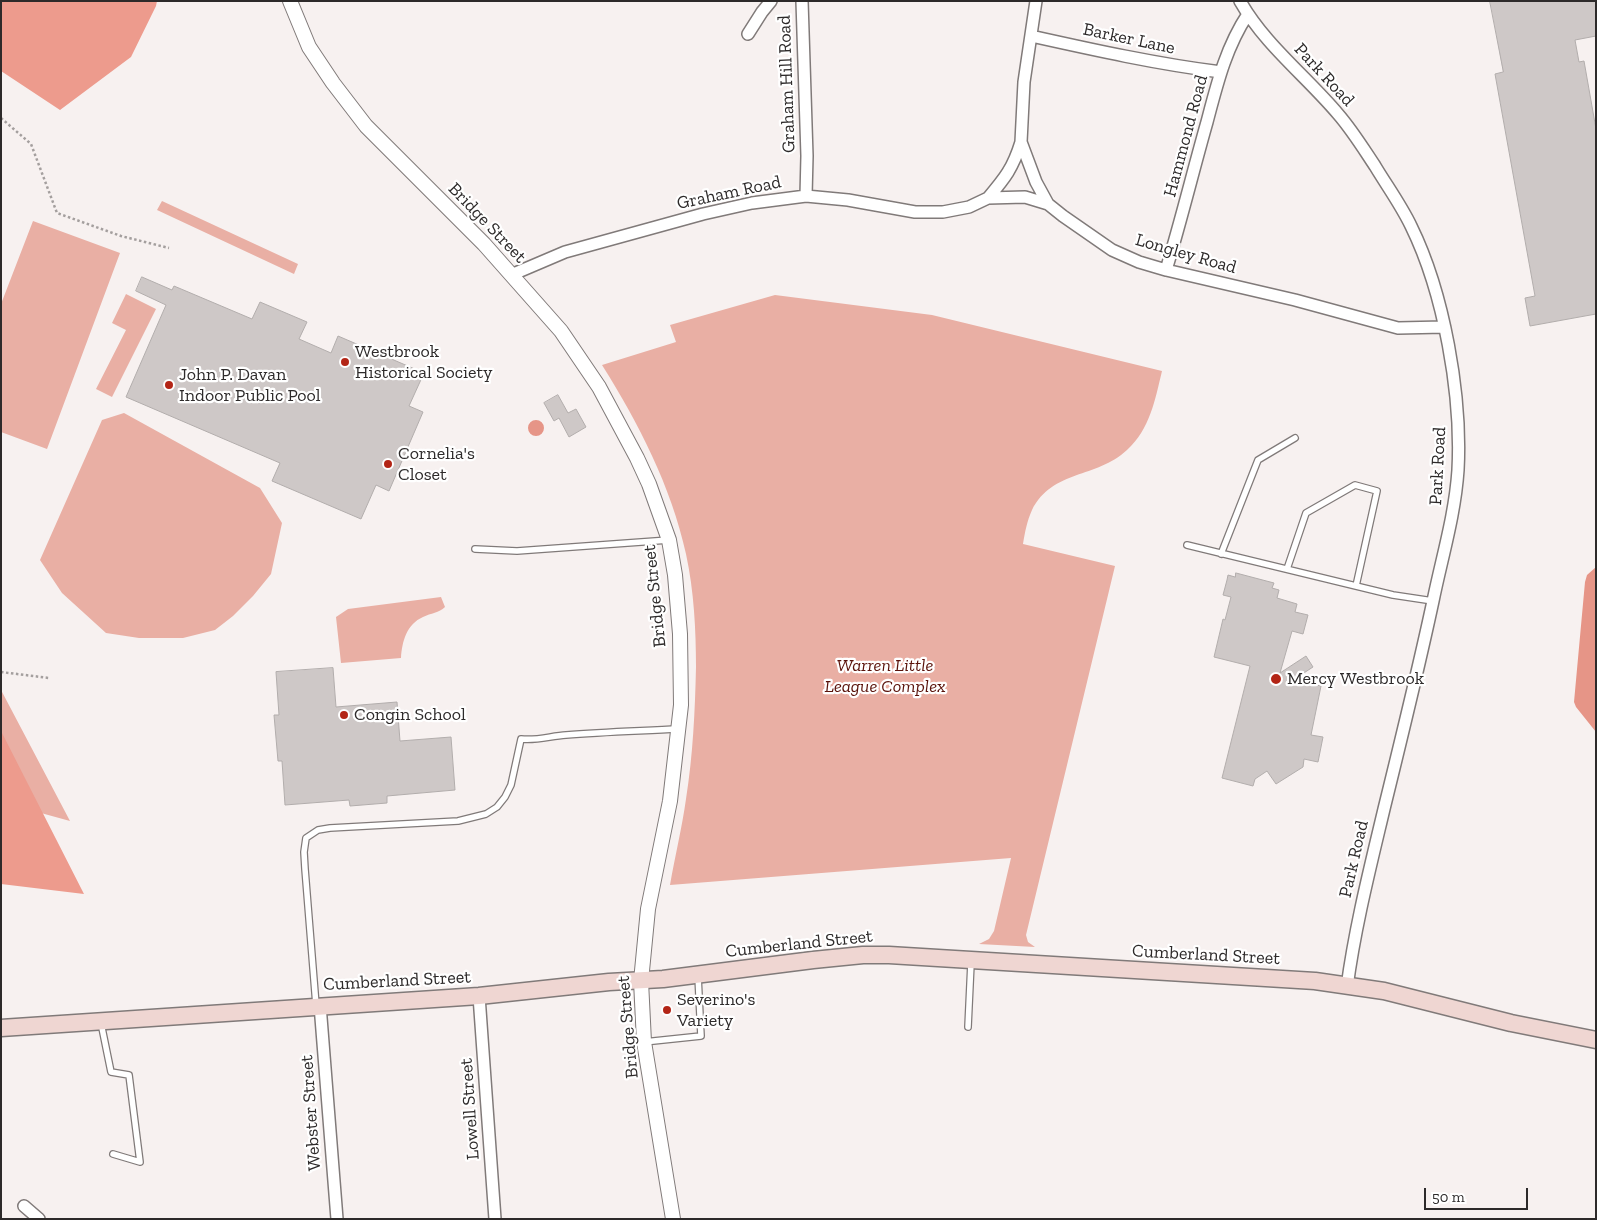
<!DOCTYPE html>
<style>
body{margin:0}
#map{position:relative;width:1597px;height:1220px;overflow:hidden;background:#f7f1f0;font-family:"Zilla Slab",serif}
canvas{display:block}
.frame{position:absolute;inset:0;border:2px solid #2d2a2a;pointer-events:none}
.scale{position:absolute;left:1424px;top:1188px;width:104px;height:22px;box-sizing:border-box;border:2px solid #2d2a2a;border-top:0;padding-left:6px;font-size:15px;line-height:18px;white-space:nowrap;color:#2d2a2a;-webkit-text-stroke:4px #fff;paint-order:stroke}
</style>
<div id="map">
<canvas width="1597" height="1220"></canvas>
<div class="frame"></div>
<div class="scale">50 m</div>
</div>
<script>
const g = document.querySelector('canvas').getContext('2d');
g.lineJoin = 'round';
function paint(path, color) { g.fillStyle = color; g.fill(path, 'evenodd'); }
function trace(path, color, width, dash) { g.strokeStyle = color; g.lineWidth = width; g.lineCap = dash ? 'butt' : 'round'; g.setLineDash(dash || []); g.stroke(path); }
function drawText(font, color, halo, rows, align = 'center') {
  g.font = font + ' "Zilla Slab",serif'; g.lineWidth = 4.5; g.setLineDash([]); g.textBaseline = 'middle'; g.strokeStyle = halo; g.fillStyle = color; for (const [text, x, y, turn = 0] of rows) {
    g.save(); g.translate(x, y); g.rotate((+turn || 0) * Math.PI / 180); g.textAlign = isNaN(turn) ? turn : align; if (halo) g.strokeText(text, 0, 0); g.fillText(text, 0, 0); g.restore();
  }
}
const green = new Path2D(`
 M162,201l136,63 -4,10 -137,-64z
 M33,221l87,32 -73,196 -46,-17v-128z
 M126,294l30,15 -44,88 -16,-8 30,-59 -14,-7z
 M775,295l157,20 230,56c-7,29 -12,58 -35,79 -31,29 -74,19 -95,60 -5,11 -7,22 -9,34l92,22 -89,369 2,7 7,5 -56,-3 10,-5 5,-8 17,-73 -341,27c5,-29 12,-57 16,-86 7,-44 9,-88 10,-132 0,-37 -2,-76 -10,-113 -15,-68 -47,-130 -84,-189l74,-23 -6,-17z
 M124,413l136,75 22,35 -11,51 -18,22 -20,20 -18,14 -32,8h-44l-33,-5 -44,-40 -22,-33 62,-140z
 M441,597l4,10c-6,6 -14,6 -22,10 -16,7 -21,24 -22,41l-60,5 -5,-46 12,-8z
 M1,690l69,131 -69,-19z`);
const forest = new Path2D(`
 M1,1h156l-1,5 -25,51 -71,53 -59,-39z
 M1,731l83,163 -83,-10z`);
const water = new Path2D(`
 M528 428a8 8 0 1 1 16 0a8 8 0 1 1-16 0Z
 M1596,567v165l-20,-25 -2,-5 11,-120 2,-7z`);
const building = new Path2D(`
 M1490,1h106v35l-21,4 4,22 5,-1 12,68v185l-66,12 -5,-28 10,-2 -40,-222 8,-2z
 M142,277l30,13 2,-4 78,33 8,-17 47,20 -8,17 32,14 7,-17 86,37 -15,33 14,6 -34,79 -13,-6 -15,34 -89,-38 8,-18 -154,-66 40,-92 -30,-14z
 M558,395l10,18 8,-4 10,18 -17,10 -10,-19 -5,3 -10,-18z
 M1236,573l38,10 -2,5 7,2 -2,8 20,6 -2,8 13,3 -5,19 -11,-3 -12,42 26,-17 7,11 -20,13 28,6 -10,49 12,2 -5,25 -14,-3 -1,8 -27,17 -9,-13 -12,8 -2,7 -31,-8 28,-112 -36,-9 9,-38 2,1 6,-23 -8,-2 4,-15 1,-5 7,2z
 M333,668l3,39 61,-5 3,39 51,-4 4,53 -68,6v7l-37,3 -1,-6 -64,5 -3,-44h-4l-4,-46h5l-3,-43z`);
const path = new Path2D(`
 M1,118l30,26 26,69 64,23 48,12
 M1,672l48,6`);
const service = new Path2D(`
 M1187,545l206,50 40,6
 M475,549l42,2 152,-11
 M1221,554l37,-94 37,-22
 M1287,569l19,-56 49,-28 22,6 -21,95
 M316,1005l-11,-136 -1,-17 2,-14 12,-8 12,-2 128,-7 28,-7 11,-7 8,-10 6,-12 10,-46c15,2 30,-3 45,-4 37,-3 75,-4 112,-6
 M101,1023l10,49 18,3 11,87 -27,-8
 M968,1027l3,-64
 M644,1042l57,-6 -3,-60`);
const minor = new Path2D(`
 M802,1l5,155 -1,40
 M1036,1l-12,81 -3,60 15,40 12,22 15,12 49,34 27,12 27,8 129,30 103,28 46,-1
 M1240,1c25,44 66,75 98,113 14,16 25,34 37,52 12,20 26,39 36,60 33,67 51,169 47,244 -3,45 -16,87 -25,131 -15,70 -32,139 -49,208 -14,59 -29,118 -37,178
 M748,34l14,-22 9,-11
 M1031,36c63,14 126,28 190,36
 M988,198c17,-20 25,-30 33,-56
 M1166,270c15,-49 27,-99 41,-148 10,-38 19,-75 41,-108
 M511,275l54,-23 138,-38 49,-11 54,-7 42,4 67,12h28l26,-5 19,-9 37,-1 23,7
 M479,996l16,223
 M320,1005l17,214
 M24,1206l15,13`);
const tertiary = new Path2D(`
 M290,1l19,46 24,36 33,43 118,118 77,87 38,56 38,71 12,26 20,56 6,35 5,59 1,71 -11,96 -22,108 -7,72 3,61 29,177`);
const secondary = new Path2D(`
 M1,1028l478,-32 130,-14 54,-3 150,-19 50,-5h26l426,26 69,10 127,32 85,17`);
const markers = [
 [345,362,5,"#b32516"],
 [169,385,5,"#b32516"],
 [388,464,5,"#b32516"],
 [1276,679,6,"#b32516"],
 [344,715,5,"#b32516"],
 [667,1010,5,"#b32516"]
];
const streetNames = [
 ["Barker Lane",1129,39,12],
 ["Park Road",1324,75,47],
 ["Graham Hill Road",787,84,-92],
 ["Hammond Road",1186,136,-75],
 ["Graham Road",729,193,-12],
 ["Bridge Street",487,223,46],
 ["Longley Road",1186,254,16],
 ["Park Road",1438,466,-87],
 ["Bridge Street",655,596,-96],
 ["Park Road",1354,859,-77],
 ["Cumberland Street",799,944,-6],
 ["Cumberland Street",1206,955,3],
 ["Cumberland Street",397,981,-3],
 ["Bridge Street",628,1027,-95],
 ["Lowell Street",470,1109,-94],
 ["Webster Street",311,1113,-94]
];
const poiNames = [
 ["Westbrook",355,352],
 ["Historical Society",355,373],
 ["John P. Davan",179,375],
 ["Indoor Public Pool",179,396],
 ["Cornelia's",398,454],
 ["Closet",398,475],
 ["Mercy Westbrook",1287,679],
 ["Congin School",354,715],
 ["Severino's",677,1000],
 ["Variety",677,1021]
];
const parkNames = [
 ["Warren Little",885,666],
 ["League Complex",885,687]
];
paint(green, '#e9afa4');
paint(forest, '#ed9b8d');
paint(water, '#e69587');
paint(building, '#cec8c7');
trace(building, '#b2adac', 1);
trace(service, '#807a79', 8);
trace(minor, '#807a79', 14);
trace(tertiary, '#807a79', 16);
trace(secondary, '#807a79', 19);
trace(path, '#a49f9e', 2.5, [2.5, 2.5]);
trace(service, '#fff', 5.5);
trace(minor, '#fff', 11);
trace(tertiary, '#fff', 14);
trace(secondary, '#efd6d2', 16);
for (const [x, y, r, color] of markers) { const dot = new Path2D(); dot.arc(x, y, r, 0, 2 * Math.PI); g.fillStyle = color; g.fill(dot); trace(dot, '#fff', 2); }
drawText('18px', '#2d2a2a', '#fff', streetNames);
drawText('18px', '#2d2a2a', '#fff', poiNames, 'left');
drawText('italic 18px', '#5a120a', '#fff', parkNames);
</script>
